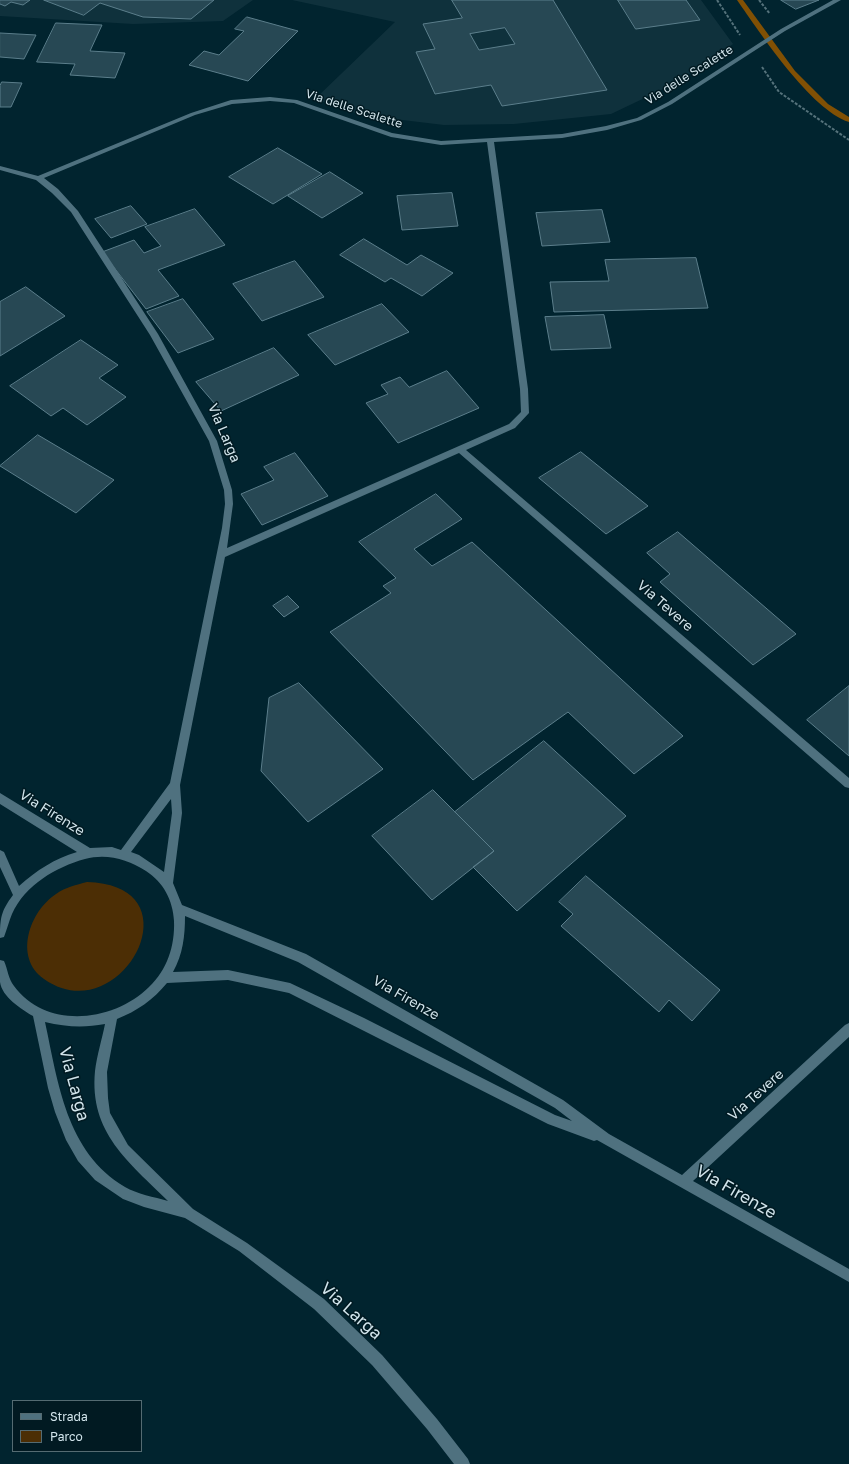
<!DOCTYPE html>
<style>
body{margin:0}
#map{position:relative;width:849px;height:1464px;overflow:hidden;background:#01242f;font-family:"Golos Text",sans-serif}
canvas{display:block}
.legend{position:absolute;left:12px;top:1400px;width:130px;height:52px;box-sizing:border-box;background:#011a22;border:1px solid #546b72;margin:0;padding:5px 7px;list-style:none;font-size:12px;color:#d1e4eb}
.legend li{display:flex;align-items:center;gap:8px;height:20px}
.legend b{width:20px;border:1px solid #546b72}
</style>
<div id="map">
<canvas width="849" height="1464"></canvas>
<ul class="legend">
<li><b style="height:5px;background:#4f717f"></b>Strada</li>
<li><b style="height:11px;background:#4c2e05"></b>Parco</li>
</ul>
</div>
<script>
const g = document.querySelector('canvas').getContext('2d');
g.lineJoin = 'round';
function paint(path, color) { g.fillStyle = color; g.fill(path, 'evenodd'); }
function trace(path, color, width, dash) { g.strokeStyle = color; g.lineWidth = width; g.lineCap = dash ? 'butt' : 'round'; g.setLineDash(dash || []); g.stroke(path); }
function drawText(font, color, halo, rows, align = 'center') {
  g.font = font + ' "Golos Text",sans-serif'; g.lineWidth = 3; g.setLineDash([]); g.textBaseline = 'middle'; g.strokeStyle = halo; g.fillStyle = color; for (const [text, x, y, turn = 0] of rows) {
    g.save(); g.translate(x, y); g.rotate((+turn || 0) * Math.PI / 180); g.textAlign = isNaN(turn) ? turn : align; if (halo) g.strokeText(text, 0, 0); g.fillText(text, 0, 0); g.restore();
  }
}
const built = new Path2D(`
 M0,0h253l-30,21 -90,3 -133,-8z
 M292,0h409l32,44 -57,39 -65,31 -97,10 -70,1 -83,-10 -46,-16 80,-77z`);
const green = new Path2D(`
 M87,882c114,3 33,151 -43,97 -31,-22 -14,-68 12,-85 10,-7 20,-9 31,-12z`);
const stream = new Path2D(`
 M737,0h6l52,71 33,33 21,13v5c-38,-12 -89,-89 -112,-122z`);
const building = new Path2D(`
 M0,0h30l-7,5 -12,-3 -6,4 -5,-2z
 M44,0h170l-23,19 -48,-2 -43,-14 -16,12z
 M452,0h101l54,90 -105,16 -11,-21 -56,9 -19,-42 19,-3 -12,-25 39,-6zM505,28l10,16 -36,6 -9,-16z
 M618,0h68l14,20 -64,9z
 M781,0h38l-23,9z
 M247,17l51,14 -50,50 -59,-16 15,-14 15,4 25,-24 -9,-2z
 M56,23l46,2 -12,26 35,2 -10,25 -45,-3 5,-11 -38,-2z
 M0,33l36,2 -12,24 -24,-2z
 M2,82l20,1 -11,24h-11v-21z
 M278,148l44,26 -49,30 -44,-27z
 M330,172l33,21 -41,25 -34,-22z
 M452,193l6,33 -56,4 -5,-34z
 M131,206l16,18 -36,14 -16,-19z
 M195,209l30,36 -67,25 21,26 -33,13 -44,-57 32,-12 10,13 17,-7 -16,-19z
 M602,210l8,32 -68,4 -6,-33z
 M364,239l43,26 14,-10 32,18 -31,23 -31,-18 -6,4 -45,-27z
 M696,258l12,50 -154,4 -4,-30 59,-1 -4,-21z
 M295,261l29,36 -62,24 -29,-37z
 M26,287l39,29 -65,40v-54z
 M183,299l31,40 -36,14 -31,-41z
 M382,304l27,28 -74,33 -27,-30z
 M604,315l7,33 -60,2 -6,-33z
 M81,340l37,25 -19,13 27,19 -39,28 -24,-17 -12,8 -41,-30z
 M274,348l25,27 -78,36 -25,-29z
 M447,371l32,37 -81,35 -32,-40 22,-9 -7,-9 19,-8 9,10z
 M38,435l76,45 -38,33 -76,-47z
 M581,452l67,54 -42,28 -67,-56z
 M295,453l33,43 -66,29 -21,-31 33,-14 -10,-13z
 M436,494l26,25 -48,30 18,17 40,-24 211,194 -49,38 -66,-62 -95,68 -143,-148 61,-39 -8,-7 13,-8 -37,-36z
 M678,532l118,102 -43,31 -93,-83 10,-8 -23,-21z
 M288,596l11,11 -15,10 -11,-11z
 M299,683l84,86 -75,53 -47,-51 8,-73z
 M849,686v70l-42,-36z
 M544,741l82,75 -109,95 -44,-44 21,-16 -39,-39z
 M433,790l61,61 -62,49 -60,-64z
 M586,876l134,114 -28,31 -23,-21 -10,12 -98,-86 12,-12 -14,-12z`);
const path = new Path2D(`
 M717,0l23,35
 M759,0l11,14
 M762,67l17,25 70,48`);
const minor = new Path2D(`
 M833,0h8l-56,31 -113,73 -31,16 -34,10 -45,8 -68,4 34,247 1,24 -14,15 -49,22 383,328v10l-4,-1 -386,-334 -234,104 -45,228 2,28 -9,70 9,22 124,49 257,146 46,34 73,41 163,-150 4,-2v14l-156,144 156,88v13l-252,-142 -3,1 -46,-17 -259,-131 -61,-13 -61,3c-14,17 -30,28 -50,36l-10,53 1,26 2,15 18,32 65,64 54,34 77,56 58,56 55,64 31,40 2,5h-16l-27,-35 -55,-64 -58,-56 -75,-58 -54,-33 -41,-11 -21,-8 -28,-19 -17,-19 -12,-21 -11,-28 -7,-24 -15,-72c-12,-7 -31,-19 -33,-34 0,-7 0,-15 0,-22l4,1c4,9 4,17 10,25 32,44 100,36 135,1 18,-17 26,-41 25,-66 -1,-21 -11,-39 -28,-50 -18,-12 -40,-18 -61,-12 -29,8 -60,26 -73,55 -3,7 -5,15 -8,23l-4,1c0,-20 1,-27 13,-43l-13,-28v-17l4,2 15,34c18,-16 35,-27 58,-34l-77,-48v-11l90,55 22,-1 9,3 49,-67 52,-255 3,-24 -1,-14 -15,-49 -59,-106 -79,-123 -19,-19 -16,-13 -36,-10v-4l38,10 153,-63 40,-13 39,-3 27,3 95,33 49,8 121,-7 44,-8 31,-8 31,-16 113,-73zM270,101l24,2 97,34 50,8 46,-3 33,247 1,23 -12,12 -282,124 6,-44 -1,-14 -15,-49 -59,-107 -80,-123 -20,-22 -14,-11 151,-63 37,-11zM171,799l1,14 -8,59 -25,-17 -8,-3zM185,916l113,46 257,146 17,13 -17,-6 -191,-97 -74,-35 -62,-13 -55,2c10,-18 12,-36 12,-56zM45,1022c21,5 39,6 60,2 -3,15 -8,31 -10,47 -6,62 34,91 73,130 -14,-4 -31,-7 -43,-14 -59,-35 -67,-105 -80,-165z`);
const farStreetnames = [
 ["Via delle Scalette",689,75,-32],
 ["Via delle Scalette",354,109,18]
];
const streetNames = [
 ["Via Larga",224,433,67],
 ["Via Tevere",665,606,41],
 ["Via Firenze",52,813,32],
 ["Via Firenze",406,998,30],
 ["Via Tevere",756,1095,-42]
];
const nearStreetnames = [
 ["Via Larga",74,1084,75],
 ["Via Firenze",736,1192,30],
 ["Via Larga",351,1311,42]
];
paint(built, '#0f313c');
paint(green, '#4c2e05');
paint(stream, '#815004');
paint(building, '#274854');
trace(building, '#5b7e8b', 1);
trace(path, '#55727b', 2, [3, 1.5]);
paint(minor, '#4f717f');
drawText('12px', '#d1e4eb', '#011a22', farStreetnames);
drawText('14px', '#d1e4eb', '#011a22', streetNames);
drawText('17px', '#d1e4eb', '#011a22', nearStreetnames);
</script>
